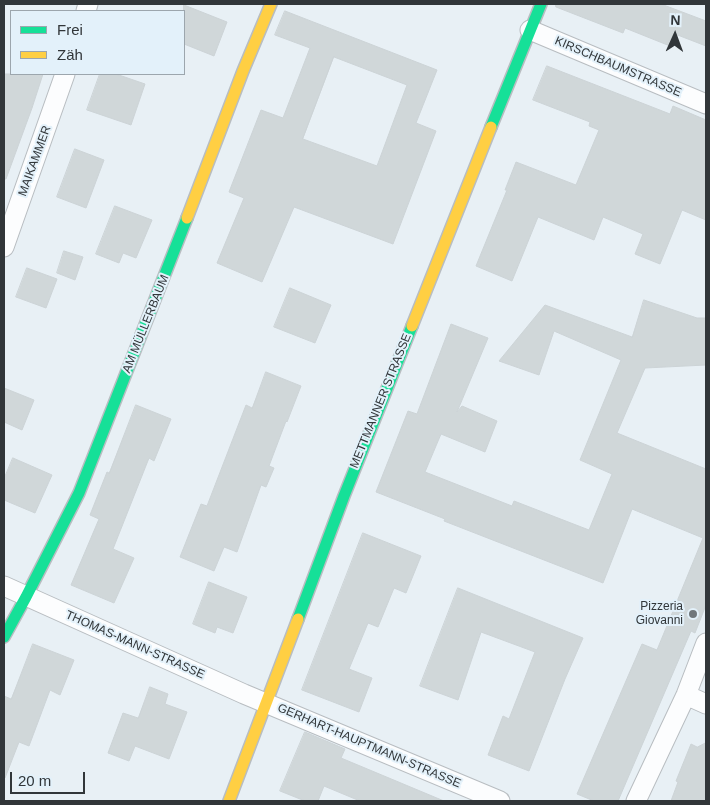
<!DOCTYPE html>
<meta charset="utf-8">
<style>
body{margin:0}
#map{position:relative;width:710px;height:805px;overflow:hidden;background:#e8f0f5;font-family:Helvetica,sans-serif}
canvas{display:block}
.frame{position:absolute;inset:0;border:5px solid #313639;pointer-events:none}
.legend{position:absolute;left:10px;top:10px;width:175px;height:65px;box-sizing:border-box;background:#e3f1fa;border:1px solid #9ca6ad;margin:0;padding:6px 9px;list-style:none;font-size:15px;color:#313639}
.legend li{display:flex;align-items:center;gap:10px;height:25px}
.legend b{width:25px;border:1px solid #9ca6ad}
.north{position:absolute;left:650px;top:10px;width:50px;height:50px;-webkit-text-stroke:4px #e3f1fa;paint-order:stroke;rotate:2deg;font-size:14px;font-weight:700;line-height:20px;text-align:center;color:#313639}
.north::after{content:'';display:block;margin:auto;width:18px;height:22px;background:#313639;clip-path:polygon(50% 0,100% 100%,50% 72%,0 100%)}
.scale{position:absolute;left:10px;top:772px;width:75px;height:22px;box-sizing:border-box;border:2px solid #313639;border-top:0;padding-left:6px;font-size:15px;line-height:18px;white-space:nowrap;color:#313639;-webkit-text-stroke:4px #e3f1fa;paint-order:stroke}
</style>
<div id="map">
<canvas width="710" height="805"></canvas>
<div class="frame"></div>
<ul class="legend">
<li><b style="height:6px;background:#16e098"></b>Frei</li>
<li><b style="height:6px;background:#ffcf43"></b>Zäh</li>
</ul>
<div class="north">N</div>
<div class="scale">20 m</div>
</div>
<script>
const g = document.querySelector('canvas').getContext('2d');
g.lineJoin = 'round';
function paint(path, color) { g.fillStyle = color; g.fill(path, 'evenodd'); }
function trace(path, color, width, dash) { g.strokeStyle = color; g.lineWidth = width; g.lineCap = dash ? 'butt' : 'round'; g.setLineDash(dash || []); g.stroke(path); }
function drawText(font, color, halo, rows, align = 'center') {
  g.font = font + ' Helvetica,sans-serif'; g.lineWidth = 4; g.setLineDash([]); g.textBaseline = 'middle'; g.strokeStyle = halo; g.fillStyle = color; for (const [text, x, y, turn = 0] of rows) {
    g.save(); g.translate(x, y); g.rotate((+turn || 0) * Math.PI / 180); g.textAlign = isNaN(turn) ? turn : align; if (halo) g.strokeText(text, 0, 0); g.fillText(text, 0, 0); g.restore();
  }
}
const building = new Path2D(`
 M556,4h105l45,17v25l-31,-12 -5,12 -45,-18 -2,5 -67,-26z
 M184,5l43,17 -13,34 -30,-12z
 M285,11l152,59 -21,53 20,8 -43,113 -99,-37 -32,75 -45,-19 27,-65 -15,-6 32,-82 22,8 27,-70 -35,-13zM334,57l73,28 -30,81 -74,-27z
 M547,66l123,48 3,-8 33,14v100l-24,-10 -22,54 -25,-10 8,-20 -40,-17 -9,23 -56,-23 -26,64 -36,-15 31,-76h-2l11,-28 60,23 23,-55 -10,-4 1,-4 -57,-22z
 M4,74h39l-11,34 -26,71h-2z
 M100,74h16l29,10 -14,41 -44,-15z
 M75,149l29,11 -18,48 -29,-11z
 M115,206l37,14 -16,38 -13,-5 -4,10 -23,-9z
 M64,251l19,6 -8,23 -18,-7z
 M27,268l30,11 -11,29 -30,-11z
 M290,288l41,17 -16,38 -41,-16z
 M644,300l53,18h9v47l-61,3 -28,65 89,36v136l-11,28 -4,-2 -73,170h-24l-17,-7 65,-150 15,6 46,-112 -71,-29 -29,74 -159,-62 1,-2 -69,-27 32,-81 9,3 34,-90 37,14 -31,74 5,-6 35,15 -12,31 -44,-18 -16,38 87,34 2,-5 75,29 23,-56 -32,-14 41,-100 -67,-29 -15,44 -40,-14 46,-56 87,32z
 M266,372l35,14 -14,36 -1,-1 -17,45 5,2 -8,19 -5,-2 -24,67 -13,-5 -10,24 -34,-14 21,-53 6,2 39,-101 6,3z
 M4,388l30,12 -12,30 -18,-8z
 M136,405l35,14 -17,42 -5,-3 -36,91 21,9 -20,45 -43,-18 28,-66 -9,-4 17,-43 2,1z
 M13,458l39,17 -17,38 -31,-13v-21z
 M363,533l58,23 -15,37 -12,-5 -16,39 -10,-4 -19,46 23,9 -13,34 -57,-22z
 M209,582l38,15 -14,36 -16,-6 -2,6 -22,-9z
 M458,588l125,50 -18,41 -36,92 -41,-16 15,-39 6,3 26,-67 -54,-20 -23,68 -38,-14z
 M33,644l41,16 -14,35 -10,-5 -21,56 -10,-4 -14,36h-1v-82l7,3z
 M150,687l18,7 -3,10 22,8 -18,47 -34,-13 -6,15 -21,-8 15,-40 15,5z
 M305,732l40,17 -4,9 103,43h-84l-36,-15 -6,15h-13l-25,-10z
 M706,743v58h-35l7,-19 -2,-1 15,-37 6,3z`);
const street = new Path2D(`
 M86,11l2,-7
 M530,30l176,74
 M4,247l61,-173
 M4,586l240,108 256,107
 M686,695l20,9
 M636,801l50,-106 20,-52`);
const fast = new Path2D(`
 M491,127l50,-123
 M298,619l46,-123 68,-170
 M4,637l22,-40 53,-104 108,-275`);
const slow = new Path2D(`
 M187,218l56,-147 28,-67
 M412,326l79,-199
 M229,801l69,-182`);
const markers = [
 [693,614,5,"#71777b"]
];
const streetNames = [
 ["KIRSCHBAUMSTRASSE",618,67,23],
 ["MAIKAMMER",35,161,-70],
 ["AM MÜLLERBAUM",146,324,-68],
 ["METTMANNER STRASSE",381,401,-68],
 ["THOMAS-MANN-STRASSE",135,645,24],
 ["GERHART-HAUPTMANN-STRASSE",369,746,23]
];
const poiNames = [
 ["Pizzeria",683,607],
 ["Giovanni",683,621]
];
paint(building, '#d0d7d9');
trace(building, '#ccd3d6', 1);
trace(street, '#b8bdc1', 21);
trace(fast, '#b8bdc1', 14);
trace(slow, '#b8bdc1', 14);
trace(street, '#fcfdfe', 19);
trace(fast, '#16e098', 11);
trace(slow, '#ffcf43', 11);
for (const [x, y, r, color] of markers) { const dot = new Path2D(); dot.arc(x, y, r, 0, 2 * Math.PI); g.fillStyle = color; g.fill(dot); trace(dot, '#e3f1fa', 2); }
drawText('12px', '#313639', '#e3f1fa', streetNames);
drawText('12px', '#313639', '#e3f1fa', poiNames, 'right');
</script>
